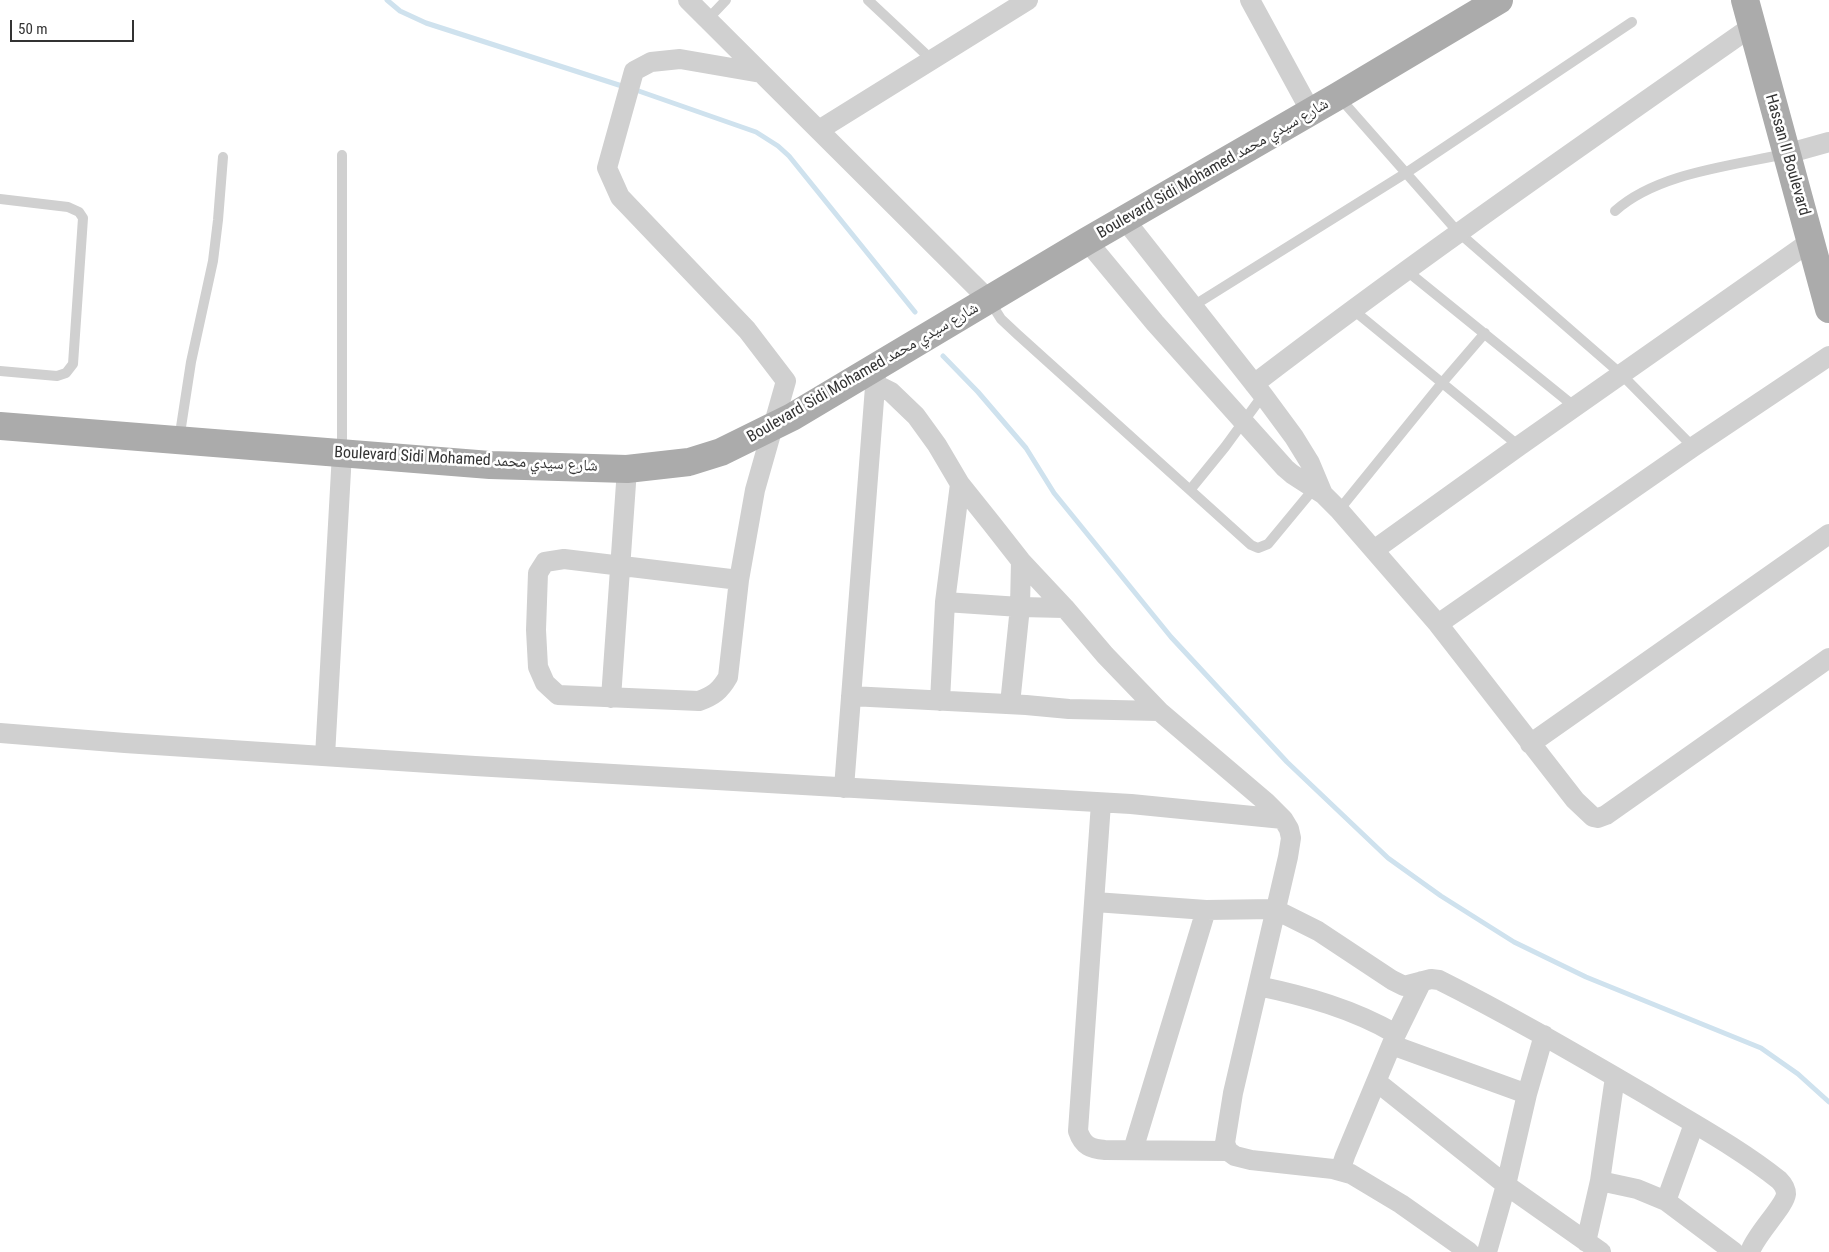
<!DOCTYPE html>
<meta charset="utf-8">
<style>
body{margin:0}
#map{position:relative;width:1829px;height:1252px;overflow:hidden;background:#fff;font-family:"Roboto Condensed",sans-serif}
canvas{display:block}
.scale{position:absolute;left:10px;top:20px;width:124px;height:22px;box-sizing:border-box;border:2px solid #333;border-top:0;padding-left:6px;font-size:15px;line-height:18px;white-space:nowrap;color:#333;-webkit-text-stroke:4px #fff;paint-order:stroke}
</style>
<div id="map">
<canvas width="1829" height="1252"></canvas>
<div class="scale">50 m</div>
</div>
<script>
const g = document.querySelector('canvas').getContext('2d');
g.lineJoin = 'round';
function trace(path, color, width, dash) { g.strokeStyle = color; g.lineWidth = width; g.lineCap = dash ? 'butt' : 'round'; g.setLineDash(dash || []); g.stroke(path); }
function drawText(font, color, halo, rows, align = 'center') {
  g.font = font + ' "Roboto Condensed","Noto Naskh Arabic",sans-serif'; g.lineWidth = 5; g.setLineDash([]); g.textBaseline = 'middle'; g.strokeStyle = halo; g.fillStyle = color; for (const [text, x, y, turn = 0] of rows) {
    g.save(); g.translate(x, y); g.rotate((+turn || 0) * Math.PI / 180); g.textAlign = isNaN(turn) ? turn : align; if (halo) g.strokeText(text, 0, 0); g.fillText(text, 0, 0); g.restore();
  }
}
const stream = new Path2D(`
 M387,0l13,11 26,12 199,64
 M633,89l123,43 22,14 11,10 126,156
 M943,356l35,36 48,56 28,45 117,144 116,125 101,96 53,38 73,46 72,35 175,71 37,26 31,28`);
const lane = new Path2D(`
 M868,0l64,60
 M707,20l19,-20
 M1339,97l119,135 163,142 72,73
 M0,199l68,8 11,5 4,6 -10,146 -7,9 -9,3 -57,-5
 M1615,211c42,-38 116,-45 170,-57
 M1407,271l168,136
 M989,300l12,19 16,15 234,211 7,3 10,-4 48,-58
 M1193,306l213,-133 226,-151
 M1352,309l167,137
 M179,440l12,-78 22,-101 5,-41 5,-63
 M342,452v-297
 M1190,490l35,-43 38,-52
 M1339,510l103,-127 43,-50`);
const street = new Path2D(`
 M688,0l301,300
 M1250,0l61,112
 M819,130l209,-130
 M1786,154l43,-12
 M1125,220l138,175 31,42 16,26 13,31
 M1087,241l68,82 130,145 7,6 31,20 16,16 99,114 137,176 18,17 5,1 8,-3 223,-157
 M875,384l16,8 25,24 21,29 23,39 32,40 29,37 44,47 40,47 54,56 107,91 17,17 6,10 2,9 -3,19 -55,236 -8,50 3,8 7,5 16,4 82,9 18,5 50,30 68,48
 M1254,384c162,-124 330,-240 497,-357
 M1374,550l145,-104 292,-205
 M739,580l-175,-21 -19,3 -7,11 -2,57 2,37 7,16 13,12 141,6c14,-5 21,-10 29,-24l11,-97 16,-90 31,-109 -39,-51 -127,-133 -13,-29 27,-97 17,-9 29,-3 81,14
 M945,602l15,-118
 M1438,624l255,-177 136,-91
 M851,696l175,9 43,4 90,2
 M611,698l16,-229
 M940,701l5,-99 75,5 45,1
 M1010,704l10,-97 1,-46
 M0,733l125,10 350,23 656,38 152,15
 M1530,744l299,-210
 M325,756l17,-303
 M844,788l32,-414
 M1101,803l-23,328c5,15 13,18 27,19l123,1
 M1095,902l111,8 68,-1 44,22 74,49 12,6 27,-7 8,1c72,36 140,76 209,116 44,27 91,52 131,84 4,4 7,8 7,14 -1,12 -31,41 -36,58
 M1258,986c48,10 95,23 138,48l-51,122 -5,15
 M1396,1034l26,-53
 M1392,1045l135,49 17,-59
 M1377,1082l129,103 95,67
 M1133,1150l73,-240
 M1600,1181l37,8 29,12 68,51
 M1666,1201l28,-77
 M1586,1242l14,-61 15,-104
 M1487,1252l19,-67 21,-91`);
const primary = new Path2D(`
 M1745,0l84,309
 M0,426l490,39 137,4 62,-7 32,-10 71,-35 295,-176 251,-145 161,-96`);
const streetNames = [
 ["Hassan II Boulevard",1787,155,74],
 ["Boulevard Sidi Mohamed شارع سيدي محمد",1213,169,-30],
 ["Boulevard Sidi Mohamed شارع سيدي محمد",863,373,-30],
 ["Boulevard Sidi Mohamed شارع سيدي محمد",466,460,3]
];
trace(stream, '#cfe2ee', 5);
trace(lane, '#d0d0d0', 10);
trace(street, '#d0d0d0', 20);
trace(primary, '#ababab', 28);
drawText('16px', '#333', '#fff', streetNames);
</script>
